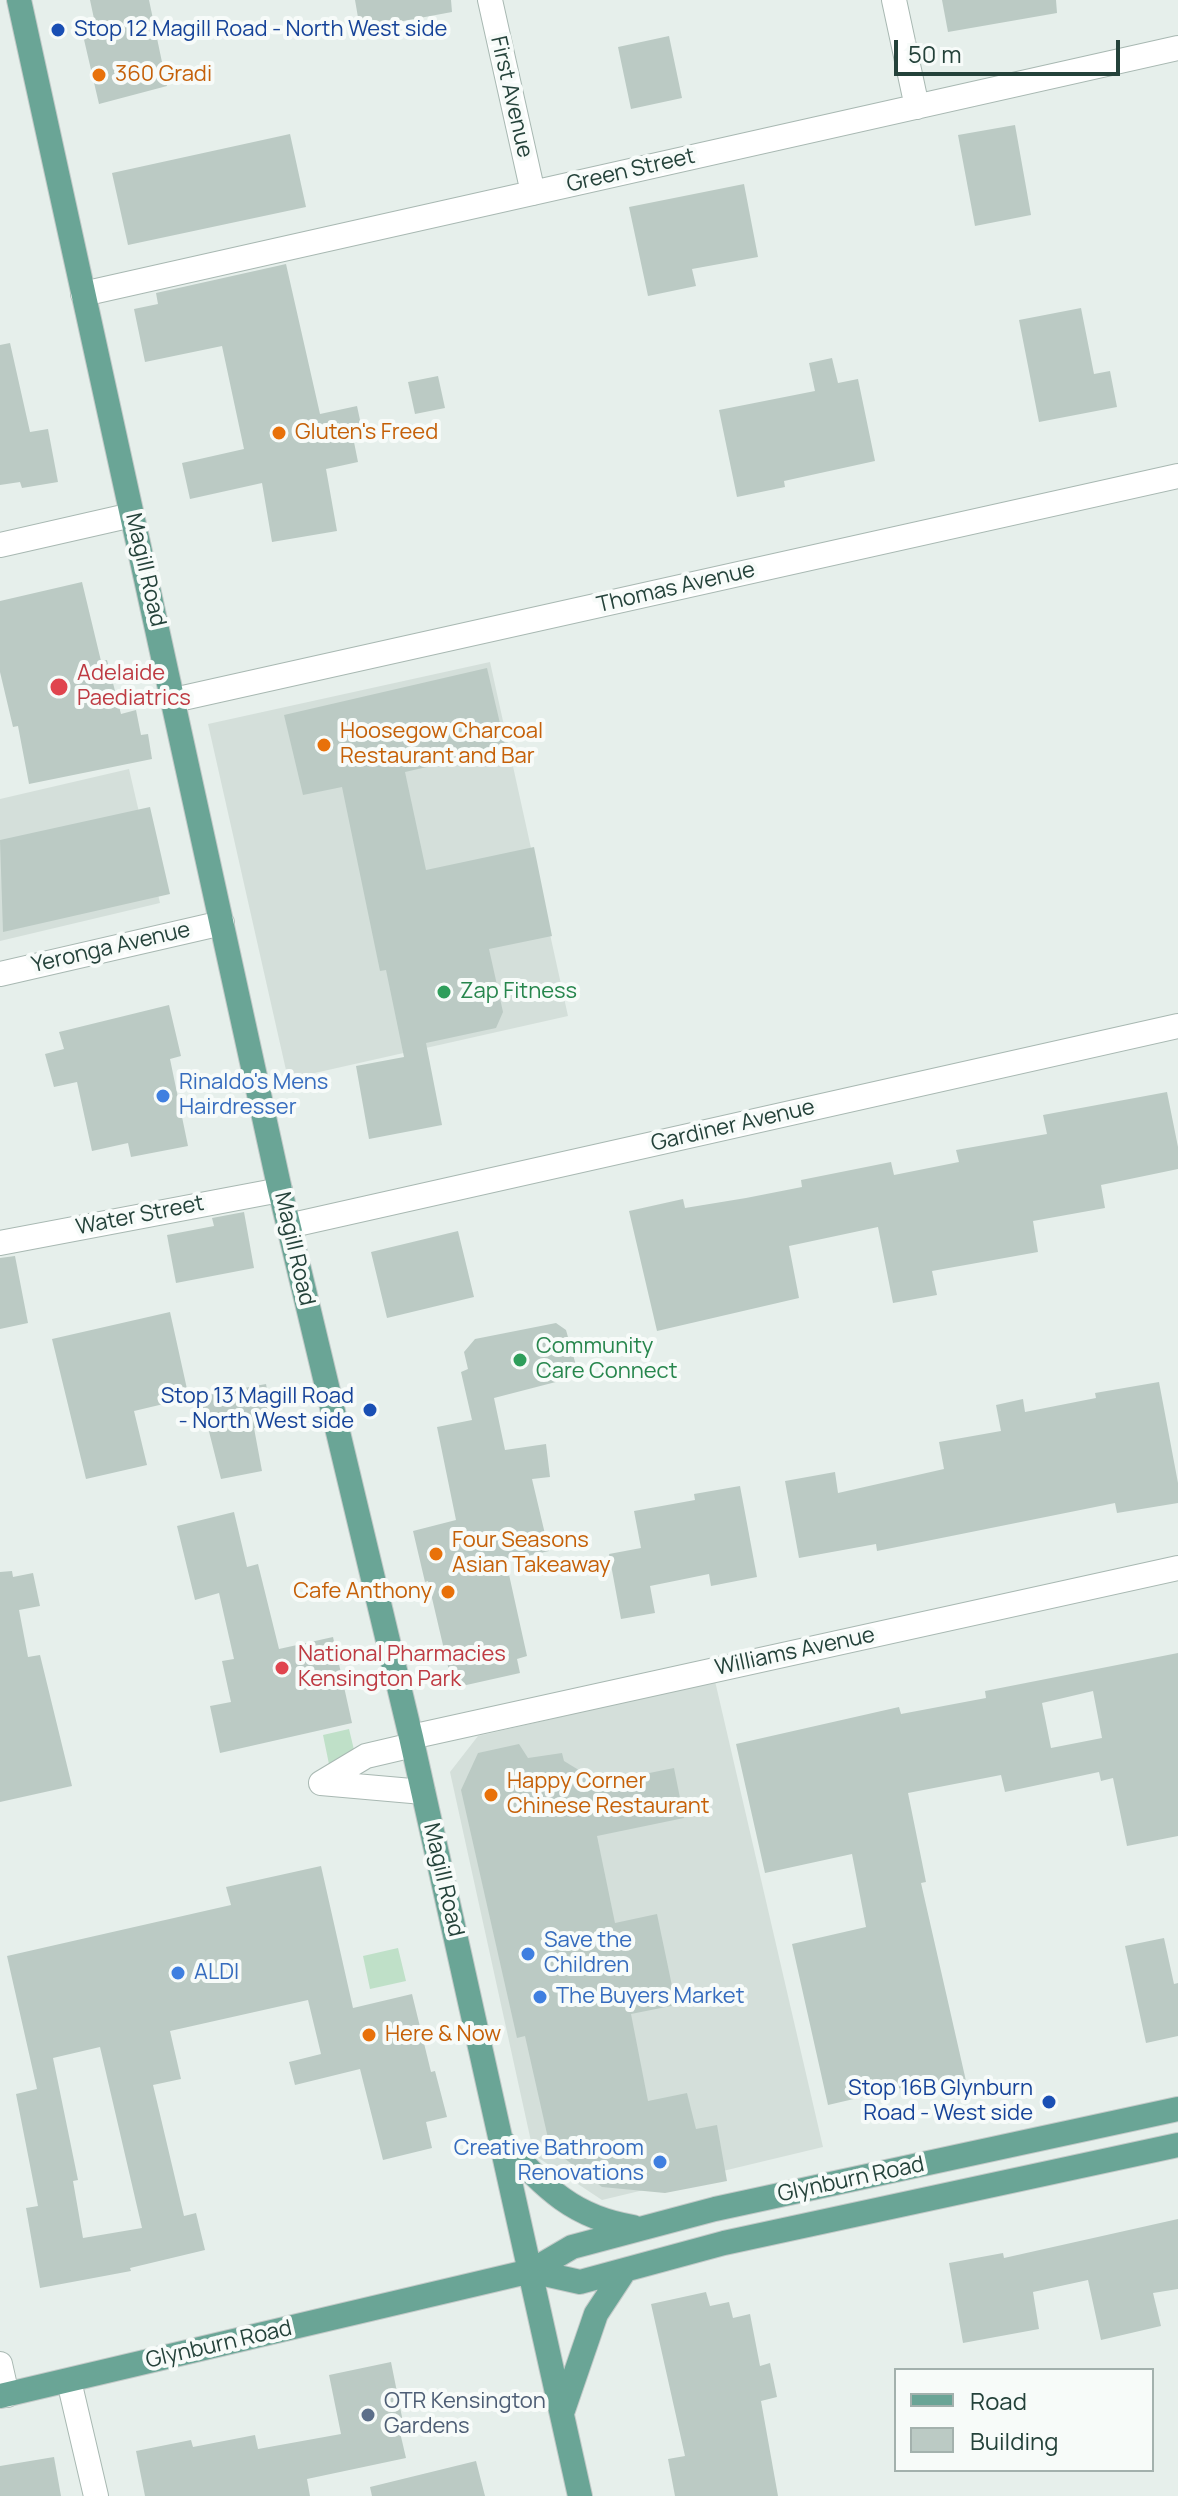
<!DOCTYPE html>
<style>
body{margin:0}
#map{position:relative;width:1178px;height:2496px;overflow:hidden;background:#e6efeb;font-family:Manrope,sans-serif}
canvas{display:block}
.legend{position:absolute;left:894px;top:2368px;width:260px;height:104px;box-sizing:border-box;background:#f7fbf9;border:2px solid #a3b1ad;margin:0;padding:10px 14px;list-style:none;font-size:24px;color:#24423a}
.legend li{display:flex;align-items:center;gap:16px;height:40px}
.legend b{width:40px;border:2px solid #a3b1ad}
.scale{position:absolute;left:894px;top:40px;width:226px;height:36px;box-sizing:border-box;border:4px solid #24423a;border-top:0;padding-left:10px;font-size:24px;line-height:28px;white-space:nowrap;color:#24423a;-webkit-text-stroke:6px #f7fbf9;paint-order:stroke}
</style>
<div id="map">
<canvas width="1178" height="2496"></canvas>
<ul class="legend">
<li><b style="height:10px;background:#6aa596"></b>Road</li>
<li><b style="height:22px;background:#bbcac4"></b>Building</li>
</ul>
<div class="scale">50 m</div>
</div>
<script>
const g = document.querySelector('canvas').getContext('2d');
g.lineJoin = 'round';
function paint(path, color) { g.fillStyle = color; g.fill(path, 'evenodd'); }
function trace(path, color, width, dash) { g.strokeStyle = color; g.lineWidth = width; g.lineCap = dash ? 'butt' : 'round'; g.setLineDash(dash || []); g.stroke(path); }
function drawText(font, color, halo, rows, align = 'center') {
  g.font = font + ' Manrope,sans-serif'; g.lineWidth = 8; g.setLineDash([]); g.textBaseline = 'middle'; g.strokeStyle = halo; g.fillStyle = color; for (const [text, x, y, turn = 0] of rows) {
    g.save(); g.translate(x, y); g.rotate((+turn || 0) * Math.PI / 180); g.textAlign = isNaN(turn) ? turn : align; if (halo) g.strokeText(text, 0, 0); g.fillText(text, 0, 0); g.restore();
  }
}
const built = new Path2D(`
 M490,662l78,354 -280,63 -80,-355z
 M129,769l31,134 -160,38v-142z
 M715,1681l108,466 -221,53 -68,-45 -84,-383 28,-36z`);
const green = new Path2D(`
 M349,1729l6,25 -25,15 -7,-34z
 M398,1948l8,33 -36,8 -7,-33z`);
const building = new Path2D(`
 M90,0h59l18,86 -68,18 -17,-73 14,-3z
 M355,0h96l1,12 -92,17z
 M942,0h114l1,13 -109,19z
 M669,36l13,62 -51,11 -13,-62z
 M1015,125l16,90 -56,11 -17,-91z
 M290,134l16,73 -178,38 -16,-72z
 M744,184l14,73 -66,12 4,17 -48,10 -19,-89z
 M286,264l34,150 37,-8 6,28 -10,3 5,25 -32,7 11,62 -65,11 -10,-59 -72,16 -8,-36 62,-14 -22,-103 -77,16 -11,-53 24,-5 -2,-11z
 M1081,308l13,66 16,-3 7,36 -78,15 -20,-102z
 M10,343l20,89 18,-3 10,53 -36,6 -2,-6 -20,3v-140z
 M832,358l6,25 20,-4 17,82 -91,20 1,6 -48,10 -18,-87 96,-19 -6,-28z
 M438,376l7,32 -30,6 -7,-32z
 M82,582l19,79 6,-1 14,54 15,-4 5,25 7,-1 4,25 -123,25 -11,-58 -5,1 -13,-55v-71z
 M487,668l19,81 -101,23 21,98 108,-23 18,89 -63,13 14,63 -7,16 -70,15 16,82 -73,14 -13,-73 48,-9 -18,-87 -6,1 -38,-184 -39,8 -19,-80z
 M150,807l20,87 -167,38 -3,-92z
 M169,1005l12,51 -11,3 18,87 -57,11 -3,-14 -36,8 -15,-69 -23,5 -9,-33 19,-5 -5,-17z
 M1167,1092l11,55v22l-77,16 4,23 -72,13 5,31 -106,19 5,24 -44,8 -15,-76 -89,19 10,52 -142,33 -28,-120 54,-12 2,9 61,-10 56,-11 -1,-7 90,-18 3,13 65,-13 -3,-12 91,-16 -4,-19z
 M244,1212l10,56 -78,15 -9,-48 47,-9 -2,-8z
 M458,1231l16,66 -87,21 -16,-66z
 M15,1256l13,67 -28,6v-71z
 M170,1312l19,86 -55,13 13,54 -61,14 -34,-140z
 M556,1323l10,7 13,46 -85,22 11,52 41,-6 4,33 -18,2 17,72 -43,10 21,95 -10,3 3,14 -67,15 -25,-107 -3,1 -12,-51 43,-11 -19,-93 35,-7 -11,-48 7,-3 -4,-17 11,-13z
 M1159,1382l19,101v20l-61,10 -2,-10 -238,48 -1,-7 -77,14 -14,-77 50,-9 3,21 106,-24 -5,-27 62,-11 -5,-26 27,-6 2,13 71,-14 -1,-5z
 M266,1384l8,40 -20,4 8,43 -41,8 -21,-83z
 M740,1486l17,91 -46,9 -2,-12 -59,12 5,27 -34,6 -12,-65 32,-6 -7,-37 61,-11 -1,-6z
 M234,1512l13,55 11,-3 21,85 54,-12 19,86 -132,30 -10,-47 21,-4 -9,-41 12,-2 -15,-66 -24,7 -18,-74z
 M12,1571l1,6 20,-4 7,33 -21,4 9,47 12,-2 32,131 -72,16v-230z
 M1178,1653v183l-51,10 -14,-68 -12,3 -2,-9 -94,20 -4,-17 -93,18 18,89 -5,1 45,198 -50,11 -2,-7 -86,20 -36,-161 74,-17 -14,-73 -87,19 -29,-129 163,-37 2,7 85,-16 -1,-7zM1093,1691l9,47 -51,10 -9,-45z
 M519,1744l9,14 34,-5 2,8 36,22 74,-15 10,50 -87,18 18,87 42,-9 19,91 -45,9 17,87 39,-8 9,36 21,-4 10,56 -62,12 -63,-6 -42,-32 -8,1 -27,-120 -8,2 -56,-248 17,-37z
 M321,1866l32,142 59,-14 19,78 4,-1 12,46 -21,5 6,26 -49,12 -23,-91 -65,16 -6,-23 32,-8 -13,-54 -138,31 11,48 -28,6 31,131 12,-3 9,37 -75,18 1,3 -91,17 -14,-80 12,-2 -22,-112 21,-5 -30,-133 224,-51 -5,-18zM100,2047l42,181 -59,10 -10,-57 5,-1 -25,-122z
 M1164,1938l10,46 4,-1v53l-32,7 -21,-97z
 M1178,2219v70l-25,4 8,33 -60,14 -13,-60 -55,12 6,37 -76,14 -14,-80 54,-10 1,5z
 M706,2292l4,14 19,-4 4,16 17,-4 10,52 10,-3 7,34 -16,4 17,95h-103l-7,-37 17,-3 -34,-152z
 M391,2362l13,65 -5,1 7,30 -99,21 3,17h-165l-9,-45 55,-11 2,7 62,-12 3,14 83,-15 -12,-59z
 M54,2457l7,39h-61v-30z
 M476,2461l9,35h-113l-2,-9z`);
const minor = new Path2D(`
 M490,0l43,193
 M894,0l23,107
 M83,294l1095,-246
 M0,545l132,-30
 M174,700l1004,-224
 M0,974l222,-51
 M288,1226l890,-200
 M0,1243l280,-53
 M411,1737l767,-169
 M321,1783l102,9
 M321,1783l45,-27 47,-11
 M0,2364l7,31
 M69,2381l27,115`);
const major = new Path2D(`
 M19,0l261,1190 131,547 169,759
 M504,2143c40,43 67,74 129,84
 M531,2271l49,11 144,-39 454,-98
 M0,2396l531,-125 41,-24 143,-38 463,-100
 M562,2413l34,-99 29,-44`);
const markers = [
 [58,30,8,"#1a4fb4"],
 [99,75,8,"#e8710a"],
 [279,433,8,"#e8710a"],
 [59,687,10,"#e0444e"],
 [324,745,8,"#e8710a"],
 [444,992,8,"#2e9e5b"],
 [163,1096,8,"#3f7fe0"],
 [520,1360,8,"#2e9e5b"],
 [370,1410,8,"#1a4fb4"],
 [436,1554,8,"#e8710a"],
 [448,1592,8,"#e8710a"],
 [282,1668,8,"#e0444e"],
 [491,1795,8,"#e8710a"],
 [528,1954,8,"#3f7fe0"],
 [178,1973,8,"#3f7fe0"],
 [540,1997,8,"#3f7fe0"],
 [369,2035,8,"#e8710a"],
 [1049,2102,8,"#1a4fb4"],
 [660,2162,8,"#3f7fe0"],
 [368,2415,8,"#5c6f8a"]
];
const transitNames = [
 ["Stop 12 Magill Road - North West side",74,30,"left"],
 ["Stop 13 Magill Road",354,1397],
 ["- North West side",354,1422],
 ["Stop 16B Glynburn",1033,2089],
 ["Road - West side",1033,2114]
];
const foodNames = [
 ["360 Gradi",115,75],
 ["Gluten's Freed",295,433],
 ["Hoosegow Charcoal",340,732],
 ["Restaurant and Bar",340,757],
 ["Four Seasons",452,1541],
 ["Asian Takeaway",452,1566],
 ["Cafe Anthony",432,1592,"right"],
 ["Happy Corner",507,1782],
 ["Chinese Restaurant",507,1807],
 ["Here & Now",385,2035]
];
const streetNames = [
 ["First Avenue",511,97,77],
 ["Green Street",631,171,-13],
 ["Magill Road",145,570,77],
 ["Thomas Avenue",676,588,-13],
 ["Yeronga Avenue",111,948,-13],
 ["Gardiner Avenue",733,1126,-13],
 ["Water Street",140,1216,-11],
 ["Magill Road",294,1249,77],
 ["Williams Avenue",795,1652,-12],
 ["Magill Road",443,1880,77],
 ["Glynburn Road",851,2180,-12],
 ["Glynburn Road",219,2345,-13]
];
const healthNames = [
 ["Adelaide",77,674],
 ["Paediatrics",77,699],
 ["National Pharmacies",298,1655],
 ["Kensington Park",298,1680]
];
const leisureNames = [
 ["Zap Fitness",460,992],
 ["Community",536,1347],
 ["Care Connect",536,1372]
];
const shopNames = [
 ["Rinaldo's Mens",179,1083],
 ["Hairdresser",179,1108],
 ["Save the",544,1941],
 ["Children",544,1966],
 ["ALDI",194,1973],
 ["The Buyers Market",556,1997],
 ["Creative Bathroom",644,2149,"right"],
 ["Renovations",644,2174,"right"]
];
const serviceNames = [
 ["OTR Kensington",384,2402],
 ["Gardens",384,2427]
];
paint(built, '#d4dfda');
paint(green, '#bfe0c8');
paint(building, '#bbcac4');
trace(minor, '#a8b8b2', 26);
trace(major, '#c2cac8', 26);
trace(minor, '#fff', 24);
trace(major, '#6aa596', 24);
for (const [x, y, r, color] of markers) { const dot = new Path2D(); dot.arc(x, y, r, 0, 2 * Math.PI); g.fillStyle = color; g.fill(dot); trace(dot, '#f7fbf9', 3); }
drawText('22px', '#164399', '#f7fbf9', transitNames, 'right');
drawText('22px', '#c56008', '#f7fbf9', foodNames, 'left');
drawText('22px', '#24423a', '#f7fbf9', streetNames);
drawText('22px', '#be3a42', '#f7fbf9', healthNames, 'left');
drawText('22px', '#27864d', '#f7fbf9', leisureNames, 'left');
drawText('22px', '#366cbe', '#f7fbf9', shopNames, 'left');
drawText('22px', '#4e5e75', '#f7fbf9', serviceNames, 'left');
</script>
